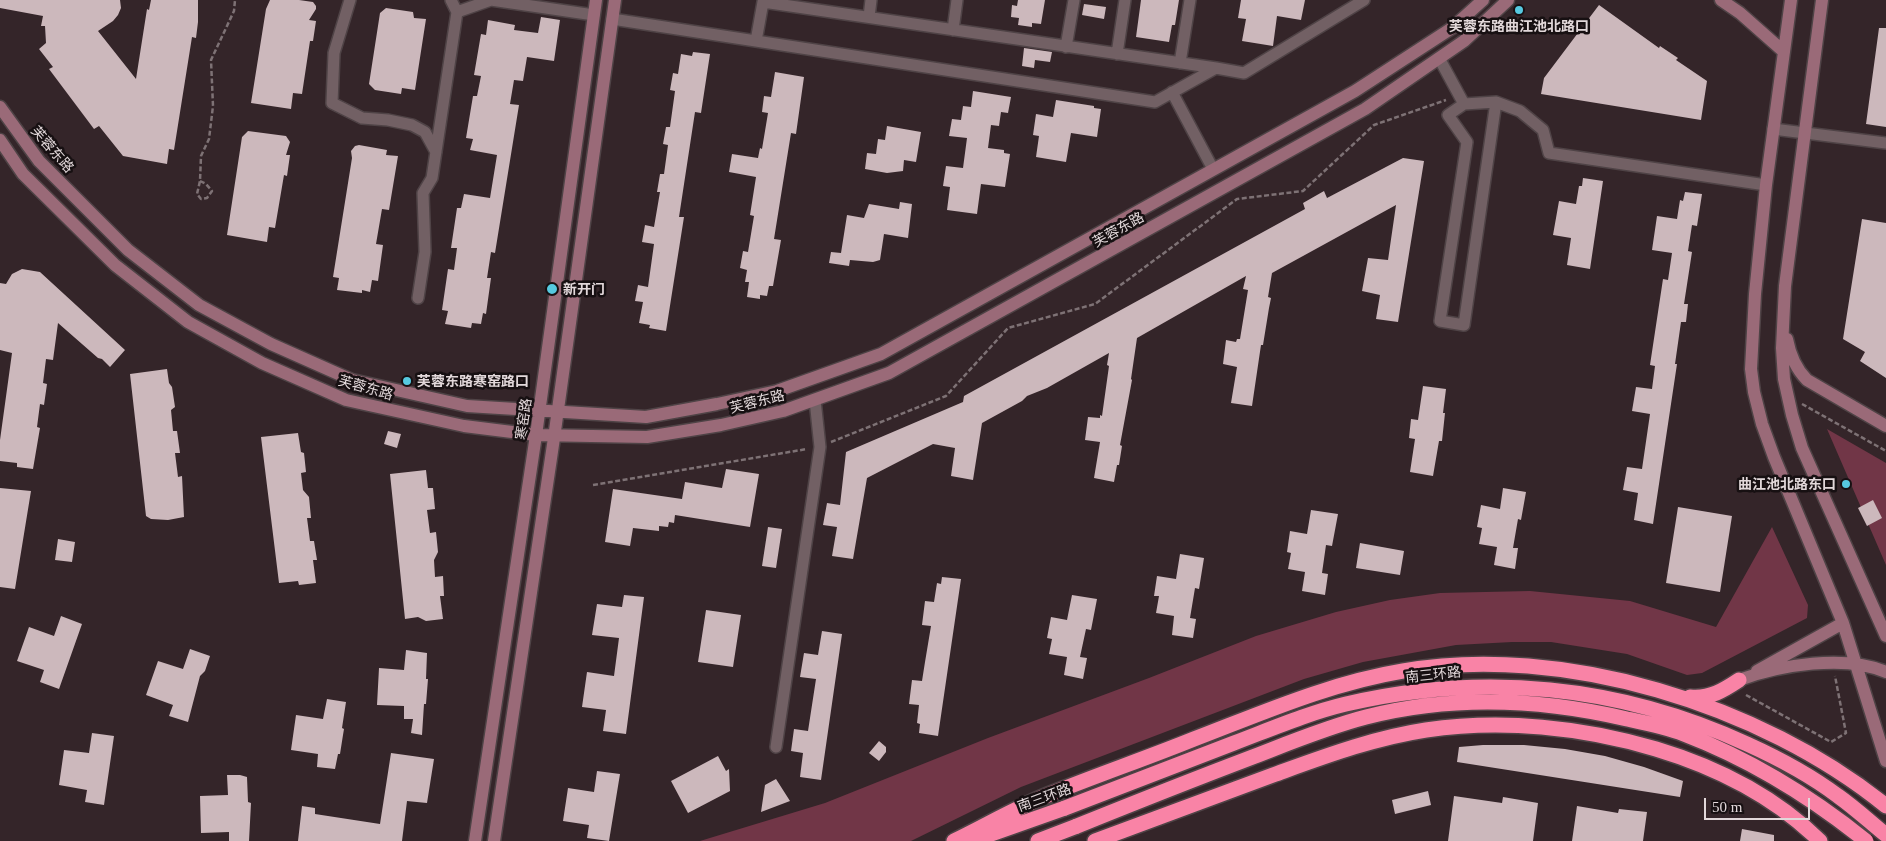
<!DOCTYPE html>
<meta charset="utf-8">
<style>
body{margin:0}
#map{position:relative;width:1886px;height:841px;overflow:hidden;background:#342529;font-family:Georgia,serif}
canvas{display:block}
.scale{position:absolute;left:1704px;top:798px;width:106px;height:22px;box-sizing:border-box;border:2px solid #e2d8da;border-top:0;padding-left:6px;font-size:15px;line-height:18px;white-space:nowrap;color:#e2d8da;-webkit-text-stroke:4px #171012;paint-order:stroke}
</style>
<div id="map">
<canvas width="1886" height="841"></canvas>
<div class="scale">50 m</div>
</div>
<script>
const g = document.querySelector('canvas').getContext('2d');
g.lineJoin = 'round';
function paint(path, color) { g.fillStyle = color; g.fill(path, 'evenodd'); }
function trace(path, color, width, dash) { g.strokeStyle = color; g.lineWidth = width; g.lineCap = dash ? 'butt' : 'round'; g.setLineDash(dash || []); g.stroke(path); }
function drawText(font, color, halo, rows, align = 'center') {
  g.font = font + ' Georgia,"Noto Sans SC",serif'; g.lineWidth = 5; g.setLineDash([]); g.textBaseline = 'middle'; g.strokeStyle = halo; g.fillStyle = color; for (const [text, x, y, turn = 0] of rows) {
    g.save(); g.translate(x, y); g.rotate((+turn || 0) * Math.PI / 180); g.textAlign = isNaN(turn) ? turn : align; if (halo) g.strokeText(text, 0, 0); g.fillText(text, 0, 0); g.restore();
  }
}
const green = new Path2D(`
 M1827,429l59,34v102z
 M1772,527l36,78 -1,13 -105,55 -15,2 -60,-21 -76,-12h-39l-56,3 -93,17 -59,17 -283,108 -110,54h-211l125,-38 163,-65 161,-60 107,-42 80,-24 54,-12 50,-7 90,-2 100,10 86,26z`);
const building = new Path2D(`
 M0,0h120l1,8 -3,7 -5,6 -15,10 38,48 11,-70 2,1 2,-10h47v22l-2,16 -4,-1 -18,113 -5,-1 -2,15 -44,-8 -24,-30 -5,3 -45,-60 4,-2 -14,-18 7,-6 -1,-17h-4l2,-10 -43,-8z
 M270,0h29l14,2 3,4v3l-7,11 7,1 -3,20h-3l-8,53 -9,-1 -2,16 -40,-6 15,-94z
 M1018,0h27l-4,24 -9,-1v4l-14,-2 1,-7 -8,-1 1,-12 5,1z
 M1141,0h38l-4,25h-3l-3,17 -33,-5z
 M1241,0h64l-4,20 -24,-4 -4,30 -31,-5 4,-22 -8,-1z
 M1084,4l22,3 -2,12 -22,-4z
 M1599,5l60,43 1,-2 18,12 -2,2 31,21 -6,39 -160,-26 3,-16z
 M386,8l27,4 1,6 12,1 -11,71 -13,-2 -1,6 -26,-4 -6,-6 11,-71z
 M541,17l19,3 -6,41 -27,-4 -4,24 -9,-1 -4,24 9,1 -24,148 -4,-1 -4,26h4l-5,36 -3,-1 -2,11 -9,-1 -1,5 -26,-4 3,-13 -6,-1 6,-41 6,1 3,-22h-6l6,-40h4l3,-14 26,4 7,-43 -27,-5 3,-11 -7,-1 7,-42h4l4,-20 -7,-1 7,-41 5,1 2,-15 27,5 -1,5 24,3z
 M1879,28h7v99l-20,-3z
 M1024,48l28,4 -2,10 -15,-2 -1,8 -12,-2z
 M693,52l17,2 -9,59 -6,-1 -16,105h5l-18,114 -17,-3 1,-3 -11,-2 4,-21 -8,-1 3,-16 10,2 6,-43 -12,-2 3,-17 9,2 6,-35h-3l3,-18h4l4,-29 -5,-1 3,-17h4l5,-36 -5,-1 3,-17 5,1 3,-20 11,2z
 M775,72l29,5 -8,57 -5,-1 -17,106 7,1 -8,46h-4l-2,10 -7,-1v4l-13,-2 2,-15h-4l2,-12 -7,-2 3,-17 5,1 6,-36 -4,-1 6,-38 -27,-5 3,-18 26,4 2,-10 2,1 6,-36 -6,-1 2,-16 7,1z
 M973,91l38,6 -3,16 -7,-1 -2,14 -8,-1 -3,23 16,2v3l6,1 -5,33 -24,-3 -4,30 -30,-4 3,-23 -7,-1 3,-20 17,2 4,-30 -18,-2 3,-17 9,1 2,-14 8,1z
 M1056,100l38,6v2l7,1 -4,28 -26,-4 -5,29 -30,-5 3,-21 -6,-1 3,-21 17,3z
 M887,126l34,6 -5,30 -12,-2 -1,11 -16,2 -22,-4 2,-16 9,1 2,-15 7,1z
 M248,131l38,5 4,6 -4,13h4l-3,21 -3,-1 -9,53 -6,-1 -2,15 -40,-7 15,-98z
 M359,145l28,5 -1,5 12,1 -9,54 -7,-1 -6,35 7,1 -5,36 -6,-1 -2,12 -8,-2v3l-25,-3 2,-12 -6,-1 19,-119 -1,-7 4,-5z
 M1403,158l21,3 -26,161 -22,-3 4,-24 -18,-4 6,-33 20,2 8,-55 -124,68 -4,24 3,1 -2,10 -6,37h-2l-9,61 -21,-3 6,-36 -14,-3 3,-24 10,2 1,-3h3l8,-49 -5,-1 3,-13 -109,62 -6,41 1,1 -12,65 2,1 -3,19h-2l-3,17 -20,-4 6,-36 -15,-2 3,-23 12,1v-3l2,1 7,-50 -2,-1 2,-12 -62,35 -20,8 -5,5 -40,22 -9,57 -22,-4 4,-28 -22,-4 -66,34 -14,81 -21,-3 5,-29 -14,-2 4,-22 13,2 6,-53 117,-50 1,-6 341,-187 -2,-6 21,-12 3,7z
 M1583,178l20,3 -13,88 -23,-4 4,-27 -18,-3 6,-34 17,3 3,-18h3z
 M1685,192l17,2 -5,32 -5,-1 -4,26 4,1 -8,52h4l-2,18h-5l-6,42h2l-24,160 -19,-4 4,-27 -15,-3 4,-23 15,2 8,-55 -18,-3 4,-24 16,2 3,-23 -5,-1 13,-86 5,1 4,-27 -20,-3 5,-34 20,3 3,-19 3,1z
 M900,202l12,2 -4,34 -24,-4 -4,26 -7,2 -23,-2 -1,6 -20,-3 2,-11 10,1 6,-38 17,3 5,-14 30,5z
 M1862,219l24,4v155l-26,-17 5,-9 -22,-13z
 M22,269l18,3 85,78 -15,17 -8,-8 -4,-1 -40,-35 -5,37 -7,-1 -3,24 4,1 -3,21 -4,-1 -3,23 3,1 -7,41 -16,-2v-4l-17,-2v-21l12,-87 -12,-3v-67l6,1 6,-10z
 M167,369l2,14 3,4 3,20 -4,3 2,21h4l3,22h-5l3,24 4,-1 2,41 -16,3 -17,-1 -5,-3 -16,-142z
 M1423,386l23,3 -3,24h2l-3,28h-3l-6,35 -23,-4 5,-33 -6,-1 2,-19 7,1z
 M388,431l13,3 -4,14 -13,-4z
 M298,433l3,19 3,1 2,19 -5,1 2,17 6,7 2,21h-4l3,23h4l3,19h-4l3,23 -17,2 -1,-4 -19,2 -18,-146z
 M726,469l33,5 -9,53 -75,-12 -1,8 -5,-1 -1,5 -9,-1v5l-26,-3 -3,18 -25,-4 8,-53 69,10 3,-17 37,6z
 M426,470l2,18h5l2,21 -8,1 3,23 6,-1 2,20 -4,8 1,17 8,-1 1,20h-4l3,23 -17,2 -8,-4 -13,2 -15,-145z
 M0,488l31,3 -16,98 -15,-2z
 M1503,488l23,4 -5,28 -3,-1 -5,29h5l-3,21 -21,-4 3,-18 -18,-3 3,-16 -5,-1 4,-22 19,4z
 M1873,500l9,18 -15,8 -9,-18z
 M1678,507l54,9 -12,76 -54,-9z
 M1311,510l27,4 -6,32 -6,-1 -4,28 6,1 -3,21 -23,-4 3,-19 -17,-3 3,-16 -4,-1 3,-21 17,3z
 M768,527l14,2 -6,39 -14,-2z
 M58,539l17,3 -3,20 -17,-2z
 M1360,543l44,8 -4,24 -44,-7z
 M1180,554l24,4 -5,31 -4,-1 -5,30 6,1 -3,19 -21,-3 2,-19 -18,-3 3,-17h-5l3,-20 19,3z
 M942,577l19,2 -23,157 -19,-3 1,-9 -3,-1 2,-18 -10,-1 3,-24 10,1 3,-19 6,-36 -9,-1 3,-24 9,1 3,-19 4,1z
 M624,595l20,2 -18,137 -23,-3 3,-21 -24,-3 5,-35 27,4 5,-38 -27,-3 5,-31 25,3z
 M1072,595l25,4 -6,31 -5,-1 -6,28 7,1 -4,21 -19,-4 3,-18 -18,-3 3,-15 -5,-1 4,-21 16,3z
 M706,610l35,5 -8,52 -35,-5z
 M61,616l21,8 -23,65 -19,-7 4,-12 -27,-9 12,-34 25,9z
 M822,631l20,3 -21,146 -21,-3 3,-24 -12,-2 3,-22 14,2 8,-52 -16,-2 4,-24 14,2z
 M190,649l20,7 -5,15 -5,5 -12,46 -19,-6 4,-11 -27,-10 12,-34 25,8z
 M406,650l21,3 -1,26h2l-2,25h-2l-2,31 -11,-2 2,-14h-9v-13l-27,-1 2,-37 25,2z
 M327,699l19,3 -4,26 2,1 -1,6 -3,19h-2l-3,15 -18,-2 1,-13 -27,-4 5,-35 27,4z
 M92,733l22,3 -10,69 -19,-3 2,-12 -28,-5 5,-35 25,3z
 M879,741l7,6v5l-7,9 -10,-8z
 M1483,745h41l41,4 40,7 39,11 39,14 -3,16 -223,-35 2,-15z
 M391,753l43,6 -7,44 -20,-2 -5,40h-104l4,-35 13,2v6l65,10z
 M718,756l8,15 3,-2 1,22 -42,22 -17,-32z
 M597,771l23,3 -11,67 -22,-3 2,-13 -26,-4 5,-33 26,4z
 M227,775h13l7,2 1,25 3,1 -2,38h-20v-9l-28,1 -1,-37 28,-1z
 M776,779l14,22 -29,11 4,-27z
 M1428,791l3,14 -36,9 -3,-14z
 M1454,796l48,7 1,-6 35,6 -5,38h-85z
 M1577,806l41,7 1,-4 28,3 -4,29h-71z
 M1742,829l32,6v6h-34z`);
const path = new Path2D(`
 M200,181l6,3 6,7 -5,7 -6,1 -4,-5 3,-13 1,-25 8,-17 4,-33 -2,-46 23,-49 1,-11
 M1802,404l84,47
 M831,442l115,-46 62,-68 87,-24 142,-105 66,-8 71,-66 72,-25
 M593,485l214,-36
 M1746,695l85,47 15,-9 -11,-57`);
const street = new Path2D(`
 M350,0l-16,53 -2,50 30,15 26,2 24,5 13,7 11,20
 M451,0l6,12 34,-12 103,15
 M869,17l2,-17
 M612,19l543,83 61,-34 -453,-66 -7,39
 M953,30l4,-30
 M1066,47l8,-47
 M1117,54l8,-54
 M1439,58l25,46 32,-2 24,9 23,19 6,23 217,32
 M1180,63l10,-63
 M1216,68l28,5 120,-73
 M1172,92l41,77
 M1464,104l-16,11 19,27 -27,179 24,4 32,-223
 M1773,129l113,14
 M418,298l7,-46 -2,-59 9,-15 25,-166
 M776,747l44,-300 -5,-47`);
const secondary = new Path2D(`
 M1721,0l19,13 43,38
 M1791,0l-25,185 -11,109 -4,75 3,23 8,32 12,33 69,166 43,138
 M1822,0l-37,286 -3,62 2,31 8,36 10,33 84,188
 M0,107l39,54 89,89 71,55 72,39 81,36 115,26 179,11 71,-13 60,-13 104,-37 474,-263 97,-63 31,-28
 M0,140l23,34 92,91 73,57 74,41 84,37 118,26 72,9 111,2 74,-12 62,-14 106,-38 476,-264 99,-68 44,-41
 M1787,339c3,16 9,30 20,41l79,46
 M1757,671l86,-48
 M1739,680c41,-15 106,-26 147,-8
 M475,841l61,-406 60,-435
 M494,841l60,-403 61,-438`);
const highway = new Path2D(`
 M1690,697c20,2 34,-7 49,-17
 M977,839l88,-31
 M954,841c33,-16 65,-35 99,-48 47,-19 94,-35 141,-54 68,-26 136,-56 209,-68 159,-28 359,34 483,135
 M1038,841l39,-15
 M1095,841c59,-22 119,-44 178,-66 50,-18 100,-37 153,-45 76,-11 156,-3 230,19 60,18 118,47 164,92`);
const highwayBridge = new Path2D(`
 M1065,808c56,-22 113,-43 169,-65 37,-14 74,-30 112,-39 137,-32 273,-19 401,40 31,14 63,31 91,52 17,12 32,26 48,39
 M1077,826c57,-23 115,-46 173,-68 39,-15 77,-31 116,-41 86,-22 176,-18 261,2 19,4 39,8 57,15 68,26 126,62 182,107`);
const markers = [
 [1519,10,5,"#56c9e0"],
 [552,289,6,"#56c9e0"],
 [407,381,5,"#56c9e0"],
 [1846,484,5,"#56c9e0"]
];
const poiNames = [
 ["芙蓉东路曲江池北路口",1519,26,"center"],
 ["新开门",563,289],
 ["芙蓉东路寒窑路口",417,381],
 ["曲江池北路东口",1836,484,"right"]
];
const streetNames = [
 ["芙蓉东路",53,149,49],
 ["芙蓉东路",1118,229,-29],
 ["芙蓉东路",366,387,16],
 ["芙蓉东路",757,401,-14],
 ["寒窑路",523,419,-82],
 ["南三环路",1433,674,-6],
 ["南三环路",1044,797,-20]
];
paint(green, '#713647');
paint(building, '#ccb8bc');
trace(street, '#4f4346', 14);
trace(secondary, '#4f4346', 15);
trace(highway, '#4f4346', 18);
trace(path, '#7e7275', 2.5, [5, 2.5]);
trace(street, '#726064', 11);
trace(secondary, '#9a6a78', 12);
trace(highway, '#f983a6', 15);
trace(highwayBridge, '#4f4346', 18, []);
trace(highwayBridge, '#f983a6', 15);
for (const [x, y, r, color] of markers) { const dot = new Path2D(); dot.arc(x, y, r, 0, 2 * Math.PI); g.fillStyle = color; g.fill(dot); trace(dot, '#171012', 2); }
drawText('bold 14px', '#e2d8da', '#171012', poiNames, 'left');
drawText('14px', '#e2d8da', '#171012', streetNames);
</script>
